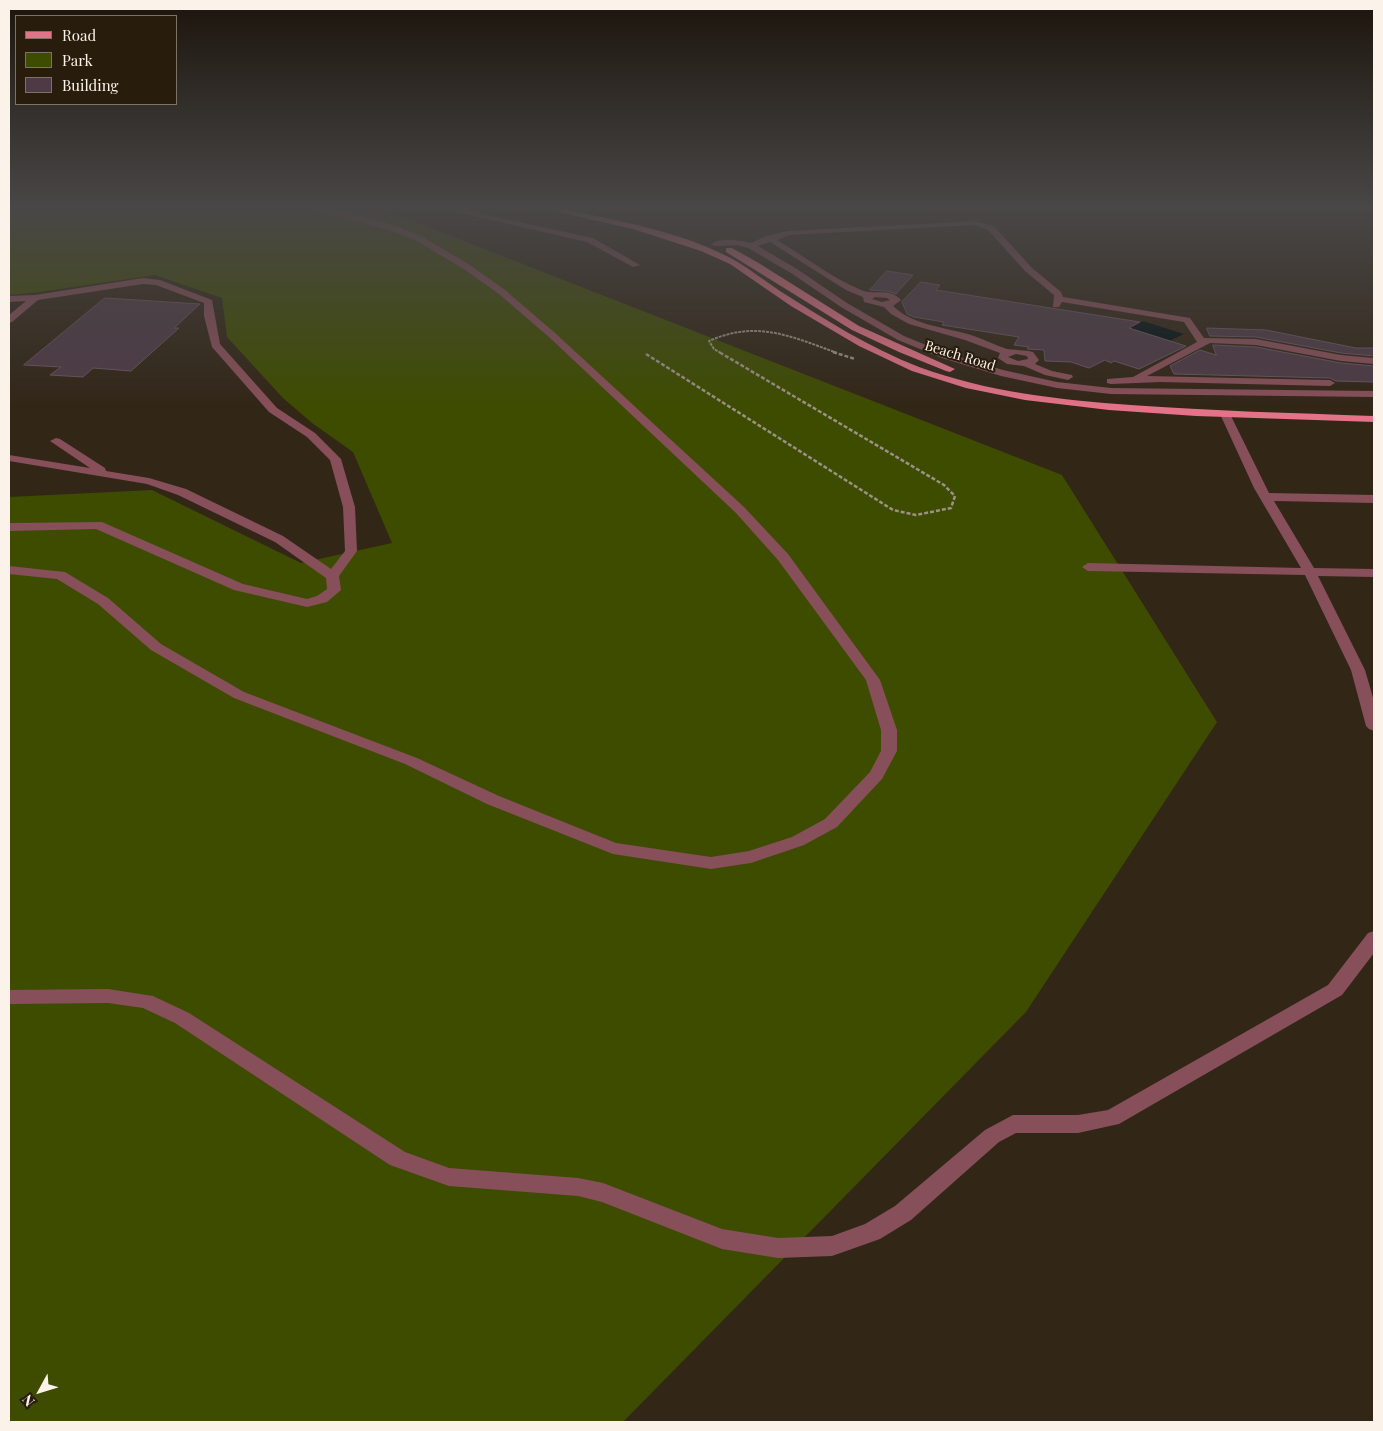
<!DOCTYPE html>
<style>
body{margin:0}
#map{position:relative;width:1383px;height:1431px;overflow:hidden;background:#322617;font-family:"Playfair Display",serif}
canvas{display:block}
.frame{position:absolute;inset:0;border:10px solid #fbf3e9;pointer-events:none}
.legend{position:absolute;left:15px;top:15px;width:162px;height:90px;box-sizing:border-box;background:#281c0d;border:1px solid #7c7265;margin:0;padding:6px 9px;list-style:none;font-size:15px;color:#fbf3e9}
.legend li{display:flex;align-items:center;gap:10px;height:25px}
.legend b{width:25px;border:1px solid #7c7265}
.north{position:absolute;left:15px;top:1366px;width:50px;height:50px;-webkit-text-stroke:4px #281c0d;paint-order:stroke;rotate:231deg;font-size:14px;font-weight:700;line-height:20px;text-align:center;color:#fbf3e9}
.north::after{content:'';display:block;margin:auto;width:18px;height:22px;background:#fbf3e9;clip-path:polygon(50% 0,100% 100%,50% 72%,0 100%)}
</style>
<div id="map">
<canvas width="1383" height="1431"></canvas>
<div class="frame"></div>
<ul class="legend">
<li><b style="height:6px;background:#e47288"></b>Road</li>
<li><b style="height:14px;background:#3e4c00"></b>Park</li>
<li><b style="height:14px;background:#4d3a45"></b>Building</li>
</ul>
<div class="north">N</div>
</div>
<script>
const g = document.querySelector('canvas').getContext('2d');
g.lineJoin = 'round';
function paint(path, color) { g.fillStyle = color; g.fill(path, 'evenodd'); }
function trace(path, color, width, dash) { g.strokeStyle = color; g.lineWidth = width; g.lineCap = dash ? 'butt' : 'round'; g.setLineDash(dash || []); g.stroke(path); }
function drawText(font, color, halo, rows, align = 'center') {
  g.font = font + ' "Playfair Display",serif'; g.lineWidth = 4; g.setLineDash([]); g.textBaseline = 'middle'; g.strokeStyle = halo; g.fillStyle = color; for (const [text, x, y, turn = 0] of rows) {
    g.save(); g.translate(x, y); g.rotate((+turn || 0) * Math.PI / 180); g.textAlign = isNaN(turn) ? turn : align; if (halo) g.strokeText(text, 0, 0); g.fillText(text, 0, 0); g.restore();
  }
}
const green = new Path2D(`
 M346,207l54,9 662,259 155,247 -191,290 -403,410h-614v-925l143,-7 149,73 91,-20 -39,-91 -41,-29 -29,-25 -56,-61 -5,-39 -67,-23 -116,17 -30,3v-87z`);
const water = new Path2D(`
 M1143,321l41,13 -19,9 -6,-6 -30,-9z`);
const building = new Path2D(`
 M887,271l26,4 -17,19 -9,-3 -17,-1z
 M921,282l19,3 -4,5 204,32 -11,6 57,18 -47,23 -25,-8 -3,2 -6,-3 -16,8 -18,-6 -26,-1 -1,-11 -17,-1 2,-2 -15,-2 5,-8 -77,-12 2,-3 -30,-5 -7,-3 -5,-12z
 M105,298l95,6 -26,24h5l-48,43 -38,-3 -10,9 -33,-2 11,-8 -37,-2z
 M1207,328l59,2 90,18h18v8l-33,-3 -85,-16 -46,-1z
 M1213,345l43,2 85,16 33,3v16l-38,-1 -6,-3 -156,-4 -4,-8 30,-16 16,5z`);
const pathFar1 = new Path2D(`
 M721,353l-7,-4 -5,-8c47,-21 82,-5 128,12`);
const path = new Path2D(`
 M833,352l22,7
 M646,354l247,156 23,5 35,-7 4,-12 -11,-11 -225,-133`);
const minor = new Path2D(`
 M306,207h16l52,12 24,8 23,9 49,29 35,25 50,43 189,174 44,47 92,126 17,50v21l-15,28 -45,48 -33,18 -53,18 -40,6 -98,-15 -126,-50 -82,-40 -171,-66 -83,-48 -53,-46 -41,-25 -48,-5v-8l56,6 43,26 53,46 83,48 173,66 82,38 117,47 95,14 38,-6 43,-14 33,-18 45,-47 11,-21v-21l-15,-50 -88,-120 -42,-47 -187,-176 -50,-43 -35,-25 -49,-29 -23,-9z
 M434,207h17l142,31 47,27 -7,2 -46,-25z
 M975,221l19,5 37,41 30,25 2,5 127,21 14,20 52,1 85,16 33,3v6l-33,-3 -85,-16 -46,-2 -63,33 183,4 5,3 -5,3 -169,-4 -50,2 -4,-1v-4l26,-2 64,-35 -13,-20 -122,-20 -3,5h-6l1,-12 -29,-24 -37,-41 -14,-5 -185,10 -12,5c27,16 55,38 84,50 14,6 28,-3 40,10l-8,6c21,20 52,21 78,29 12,4 24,10 36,14 6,1 18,1 26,3l6,8 -4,4 17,7 20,4 1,2 -5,3 -23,-5 -21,-9 -17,-2 -9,-6 2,-5 -35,-13 -56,-16 -18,-10 -7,-7 -20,-5 -1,-5 -17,-7 -76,-48 -12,4 39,23 50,34 57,33 44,18 55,16 54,12 54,6 263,3v6l-263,-3 -54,-6 -56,-12 -59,-18 -44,-18 -57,-33 -50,-34 -43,-25 -11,-3 -22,1 -4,-2c10,-7 28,-4 40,-1l15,-7 22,-5zM875,297l12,1 3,2 -8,2 -10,-3zM1016,354l11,2 1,3 -10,2 -10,-4z
 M143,278l17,2 52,20 8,44 57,64 38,25 26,26 14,48 2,44 -18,25 2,14 -14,12 -20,5 -73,-17 -138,-61 -87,2v-8l93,-1 141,62 64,15 10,-3 10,-7 -1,-11 -51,-36 -97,-47 -31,-11 -138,-23v-6l81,13 -40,-27 6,-3 4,1 45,29 1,3 43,7 37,11 97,47 48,33 14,-18 -2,-44 -13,-47 -23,-23 -38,-25 -57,-65 -8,-31v-13l-48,-18 -13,-1 -105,16 -26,22 -3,1v-8l17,-14 -17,1v-6l26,-1z
 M1225,411l5,3 39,79 105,2v8l-100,-2 40,67 60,1v8l-56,-1 47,94 9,31v30l-5,-2 -3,-3 -15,-56 -46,-95 -217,-4 -6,-4 6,-4 213,5 -47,-80 -34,-74z
 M1374,931v22l-32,42 -223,129 -41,9h-62l-17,9 -88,78 -31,19 -48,17 -54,2 -56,-9 -120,-47 -24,-6 -129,-10 -59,-21 -215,-142 -32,-15 -35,-5 -99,1v-14l99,-1 45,7 36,17 216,139 44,16 129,10 25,5 119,46 56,9 54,-2 33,-12 30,-18 90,-76 28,-15h65l30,-5 220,-125 40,-52z`);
const major = new Path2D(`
 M536,207c23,0 44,6 66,10 45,10 93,21 134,44 15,9 29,20 44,30 44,28 90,57 139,76 68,25 141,33 212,38 81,6 162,8 243,11v6l-178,-6 -87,-6 -84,-10 -59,-12 -54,-17 -53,-25 -68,-40 -61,-42 -29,-13 -68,-22z
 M726,248h6l25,14 102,64 96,43 -5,3 -4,-1 -47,-19 -47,-22 -126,-78z`);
const farStreetnames = [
 ["Beach Road",960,356,17]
];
paint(green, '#3e4c00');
paint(water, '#031113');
paint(building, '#4d3a45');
trace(building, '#685560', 1);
trace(pathFar1, '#9b9185', 2, [3, 1]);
trace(path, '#9b9185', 2.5, [4, 2]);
paint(minor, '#874f59');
paint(major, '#e47288');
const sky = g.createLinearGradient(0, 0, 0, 408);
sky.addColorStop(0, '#1c150d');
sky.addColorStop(0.51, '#494747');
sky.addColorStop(1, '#49474700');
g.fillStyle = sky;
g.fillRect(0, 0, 1383, 408);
drawText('14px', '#fbf3e9', '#281c0d', farStreetnames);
</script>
